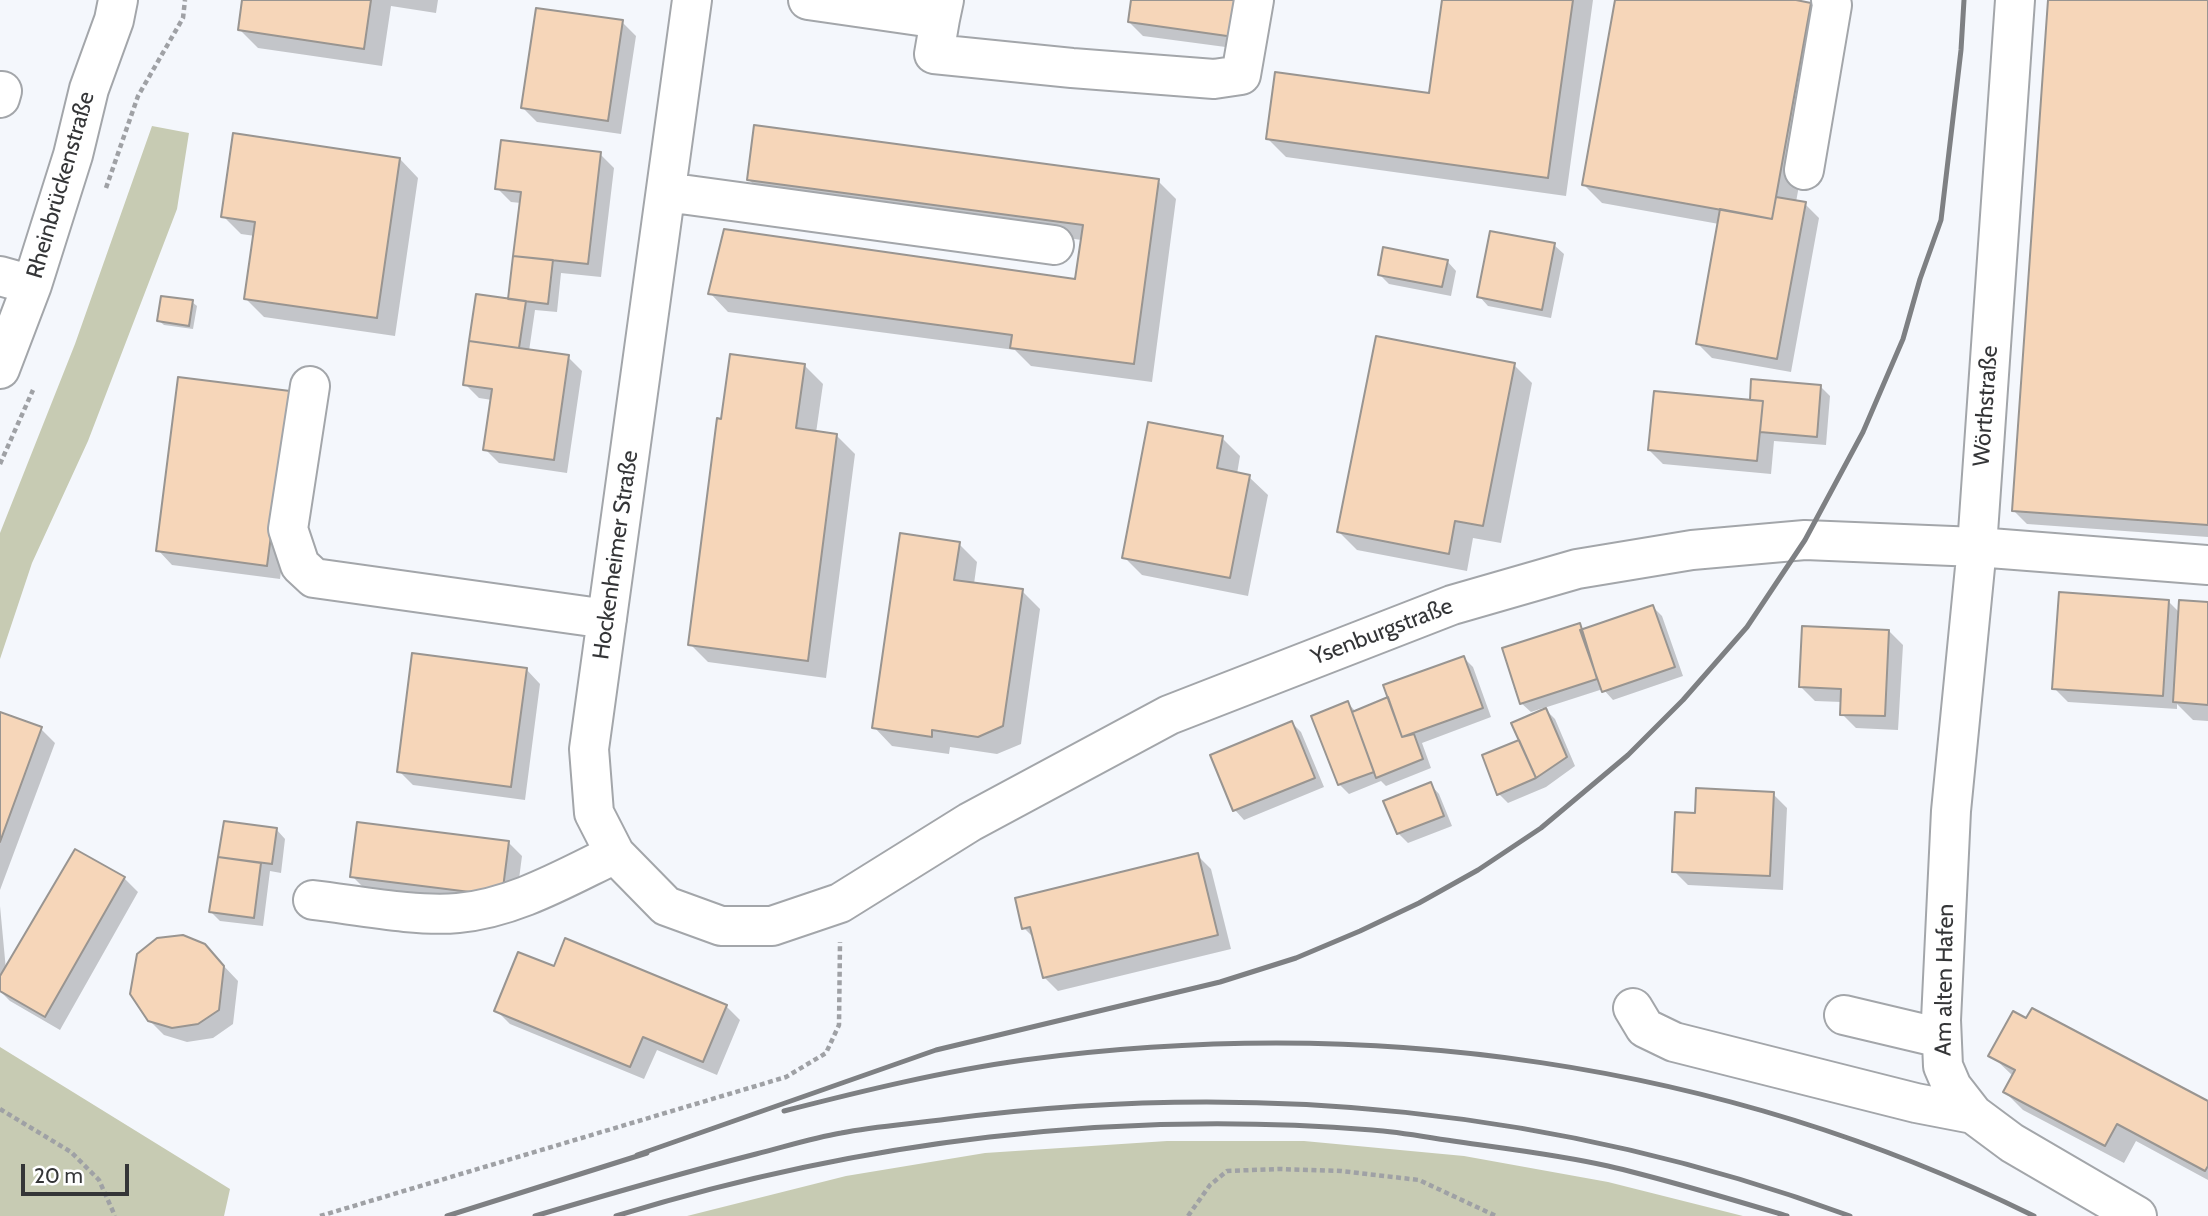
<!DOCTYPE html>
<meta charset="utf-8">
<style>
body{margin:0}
#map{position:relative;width:2208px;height:1216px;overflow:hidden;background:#f4f7fc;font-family:Cabin,sans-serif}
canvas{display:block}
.scale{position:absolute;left:21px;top:1164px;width:108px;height:32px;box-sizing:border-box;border:4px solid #343537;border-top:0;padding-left:9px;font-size:21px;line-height:24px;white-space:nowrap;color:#343537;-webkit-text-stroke:5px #fff;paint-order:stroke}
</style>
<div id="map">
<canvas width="2208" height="1216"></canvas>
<div class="scale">20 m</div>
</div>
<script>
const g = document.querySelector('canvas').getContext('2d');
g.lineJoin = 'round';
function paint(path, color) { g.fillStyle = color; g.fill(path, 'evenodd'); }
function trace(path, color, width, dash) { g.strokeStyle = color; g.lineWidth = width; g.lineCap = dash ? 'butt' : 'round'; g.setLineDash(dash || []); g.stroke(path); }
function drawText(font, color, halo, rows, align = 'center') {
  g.font = font + ' Cabin,sans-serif'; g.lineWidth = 5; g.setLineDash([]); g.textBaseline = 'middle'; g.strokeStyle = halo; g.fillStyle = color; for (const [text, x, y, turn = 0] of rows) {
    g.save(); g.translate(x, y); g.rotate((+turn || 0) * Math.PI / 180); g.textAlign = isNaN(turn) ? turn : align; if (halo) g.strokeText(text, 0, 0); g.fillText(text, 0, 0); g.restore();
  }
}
const green = new Path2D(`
 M152,126l37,7 -12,76 -89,232 -56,122 -32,96v-126l75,-189z
 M0,1047l230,142 -6,27h-224z
 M1167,1141h137l160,15 144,26 135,34h-1056l159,-40 139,-23z`);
const shadow = new Path2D(`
 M244,0h194l-2,13 -45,-7 -9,60 -124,-18 -19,-19z
 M1132,0h123l-7,50 -105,-14 -14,-14z
 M1444,0h149l-27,196 -280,-39 -18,-18 163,-44z
 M1617,0h169l24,4 19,19 -33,179 9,2 14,14 -28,154 -79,-14 -14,-14 21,-120 -117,-21 -18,-18z
 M2050,0h158v537l-181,-13 -14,-14z
 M622,22l14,14 -15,98 -84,-12 -14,-14z
 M600,154l14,14 -13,109 -40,-4 -4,39 -22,-2 -6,41 39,6 14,14 -15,102 -68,-10 -14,-14 7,-49 -13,-2 -14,-14 45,-83 11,-98 -10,-1 -14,-14z
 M400,159l18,19 -23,158 -131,-19 -18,-18 9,-63 -14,-2 -18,-18z
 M749,180l409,1 18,18 -24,183 -121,-16 -16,-16 -287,-38 -18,-19 367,-12 5,-41 -315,-42z
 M1554,245l10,9 -13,64 -63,-12 -9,-10z
 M1447,261l9,10 -5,25 -62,-12 -9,-9z
 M192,302l5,4 -4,23 -29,-4 -5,-4z
 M1514,365l18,18 -31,160 -28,-5 -6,33 -110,-21 -18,-18z
 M805,366l18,18 -7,49 20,2 19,19 -29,224 -118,-16 -18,-18 32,-223z
 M1820,386l10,10 -4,49 -52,-4 -3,33 -108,-10 -14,-14 103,-48z
 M303,406l-23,173 -108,-14 -14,-15z
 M1222,438l18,18 -3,18 12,3 19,18 -20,101 -106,-21 -18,-18z
 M959,544l18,18 -3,22 48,7 18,18 -19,135 -24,10 -47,-7 -1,7 -57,-8 -18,-19z
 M2168,601l12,12 28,-9v117l-15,-1 -16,-16v5l-109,-7 -14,-14z
 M1653,607l9,9 21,60 -70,24 -10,-11 -59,19 11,11 20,47 -29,21 -38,16 -9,-9 22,-53 23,-30 -1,-3 -12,4 -10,-9 58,-78 5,5z
 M1889,631l14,14 -5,85 -42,-2 -14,-14v-12l-27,-1 -14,-14z
 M1464,658l9,9 18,50 -69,26 9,25 -45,18 -5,-5 -32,13 -10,-10 9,-81 8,9 34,-14z
 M526,669l14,15 -15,116 -112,-15 -14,-14z
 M0,714l41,15 14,14 -55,147z
 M1292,723l9,9 23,55 -80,33 -9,-10 -22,-54z
 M1430,784l9,10 13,32 -44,17 -10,-10z
 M1773,794l14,14 -4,82 -95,-5 -14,-14 23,-56z
 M225,823l51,6 9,10 -4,34 -11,-2 -7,55 -43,-5 -9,-9z
 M508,842l14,14 -7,54 -149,-20 -14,-14z
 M1197,855l14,14 20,80 -173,42 -14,-14 -9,-38 -11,-11z
 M124,878l14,14 -78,138 -50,-29 -10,-10v-85l6,64z
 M204,945l34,36 -5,43 -20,14 -26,4 -23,-7 -15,-15z
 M555,969l171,37 14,14 -23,55 -60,-25 -13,29 -134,-55 -14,-14z
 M1991,1055l217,48v77l-72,-39 -12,22 -101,-53 -18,-18 8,-16z`);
const building = new Path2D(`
 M242,0h129l-7,49 -126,-19z
 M1131,0h108l-5,37 -106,-15z
 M1442,0h131l-25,178 -282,-39 9,-67 154,21z
 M1615,0h181l15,3 -39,216 -190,-34z
 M2048,0h160v525l-196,-14z
 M536,8l87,12 -15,101 -87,-13z
 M754,125l405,54 -25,185 -124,-16 2,-13 -304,-41 16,-65 351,50 8,-54 -336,-45z
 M233,133l167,25 -23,160 -133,-19 11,-77 -34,-5z
 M501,140l100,12 -13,112 -75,-8 8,-64 -26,-3z
 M1776,197l30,5 -29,157 -81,-15 24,-135 52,10z
 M1490,231l65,12 -13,67 -65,-13z
 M1383,247l65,13 -6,27 -64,-12z
 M513,256l40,4 -5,44 -40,-5z
 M476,294l50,7 -7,47 -50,-7z
 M161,296l32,4 -4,26 -32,-5z
 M1376,336l139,27 -32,163 -28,-5 -6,33 -112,-22z
 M469,341l100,14 -15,105 -71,-10 9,-61 -29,-4z
 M730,354l75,10 -9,64 41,6 -29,227 -120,-16 29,-227 4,1z
 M178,377l112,14 -23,175 -111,-15z
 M1751,379l70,6 -4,52 -57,-5 3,-31 -13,-1z
 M1654,391l109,10 -6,60 -109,-11z
 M1148,422l75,14 -6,32 33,7 -20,103 -108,-20z
 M900,533l60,9 -6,38 69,9 -20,137 -25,11 -46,-7v7l-60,-9z
 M2059,592l110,8 -6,96 -111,-7z
 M2179,600l29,2v103l-35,-3z
 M1653,605l22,62 -73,25 -22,-62z
 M1580,623l17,56 -77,25 -18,-56z
 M1802,626l87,4 -4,86 -45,-1 1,-26 -42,-2z
 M412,653l115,15 -16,119 -114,-15z
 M1464,656l19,52 -81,29 -19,-52z
 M1388,697l14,40 12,-3 9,25 -47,19 -24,-66z
 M1348,701l26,71 -36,13 -27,-69z
 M1546,708l21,49 -31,21 -25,-55z
 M0,712l42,15 -42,115z
 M1292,721l23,57 -82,33 -23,-56z
 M1519,740l17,38 -39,17 -15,-40z
 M1431,782l13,34 -47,18 -14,-33z
 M1696,788l78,4 -4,84 -98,-4 3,-60 20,1z
 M224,821l53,7 -5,36 -54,-7z
 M357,822l152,19 -7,55 -152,-19z
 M75,849l50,28 -80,140 -45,-26v-15z
 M1198,853l20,82 -175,43 -13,-51 -8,2 -7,-31z
 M218,857l43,6 -7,55 -45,-6z
 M183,935l22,9 19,22 -5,44 -21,14 -26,4 -24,-7 -18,-27 7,-40 20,-16z
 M565,938l162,67 -24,57 -60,-25 -13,30 -136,-56 24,-59 36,14z
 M2032,1008l176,93v65l-3,5 -88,-47 -12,22 -102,-54 12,-22 -27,-14 25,-45 13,7z`);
const path = new Path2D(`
 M106,188l32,-92 45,-78 2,-18
 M0,464l33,-74
 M0,1109l71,43 28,28 16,36
 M320,1216l466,-139 40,-24 13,-28 1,-83
 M1188,1216l22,-31 17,-14 52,-2 62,2 78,9 77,36`);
const minor = new Path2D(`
 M692,0l-103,749 5,64 21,41 51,52 55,20h51l68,-23 130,-81 199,-107 283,-110 125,-36 115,-19 113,-10 172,7 231,18
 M808,0l132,19 4,-19
 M2015,0l-38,547 -26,264 -10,209 2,46 9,21 21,27 39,29 125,73
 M940,19l-6,35 138,14 142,11 27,-4 13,-75
 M0,98l2,-7
 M1804,170l28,-165 -1,-5
 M666,192l388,53
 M0,276l32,9
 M0,369l32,-84 41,-130 16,-66 25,-69 4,-20
 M310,386l-22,143 12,36 14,13 293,41
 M313,900c43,5 103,17 145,13 56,-5 107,-35 157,-59
 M1633,1008l12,20 29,14 242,61 57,11
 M1844,1015l97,23`);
const rail = new Path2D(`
 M784,1111c78,-20 160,-40 240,-51 346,-46 696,1 1010,156
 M637,1155l299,-105 284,-68 76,-24 64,-27 59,-28 59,-33 63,-42 87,-73 55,-55 64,-73 58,-87 58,-108 40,-93 17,-60 21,-59 20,-170 3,-50
 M447,1216l200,-63
 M535,1216c74,-22 147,-43 221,-62 28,-7 56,-16 85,-21 35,-7 71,-9 107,-14 307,-40 612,-10 902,97
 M616,1216c243,-75 501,-107 756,-86 29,2 59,8 88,12 49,7 100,13 148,24 60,14 119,32 179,50`);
const streetNames = [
 ["Rheinbrückenstraße",61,185,-74],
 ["Wörthstraße",1986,406,-86],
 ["Hockenheimer Straße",616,555,-82],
 ["Ysenburgstraße",1382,632,-21],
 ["Am alten Hafen",1945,980,-89]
];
paint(green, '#c7cbb3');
paint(shadow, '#0003');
paint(building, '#f6d6b9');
trace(building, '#999591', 2);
trace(minor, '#a3a6aa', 42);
trace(path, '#9fa1a5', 4.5, [5, 3.5]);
trace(minor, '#fff', 38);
trace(rail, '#7e8083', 5);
drawText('23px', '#343537', '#fff', streetNames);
</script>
